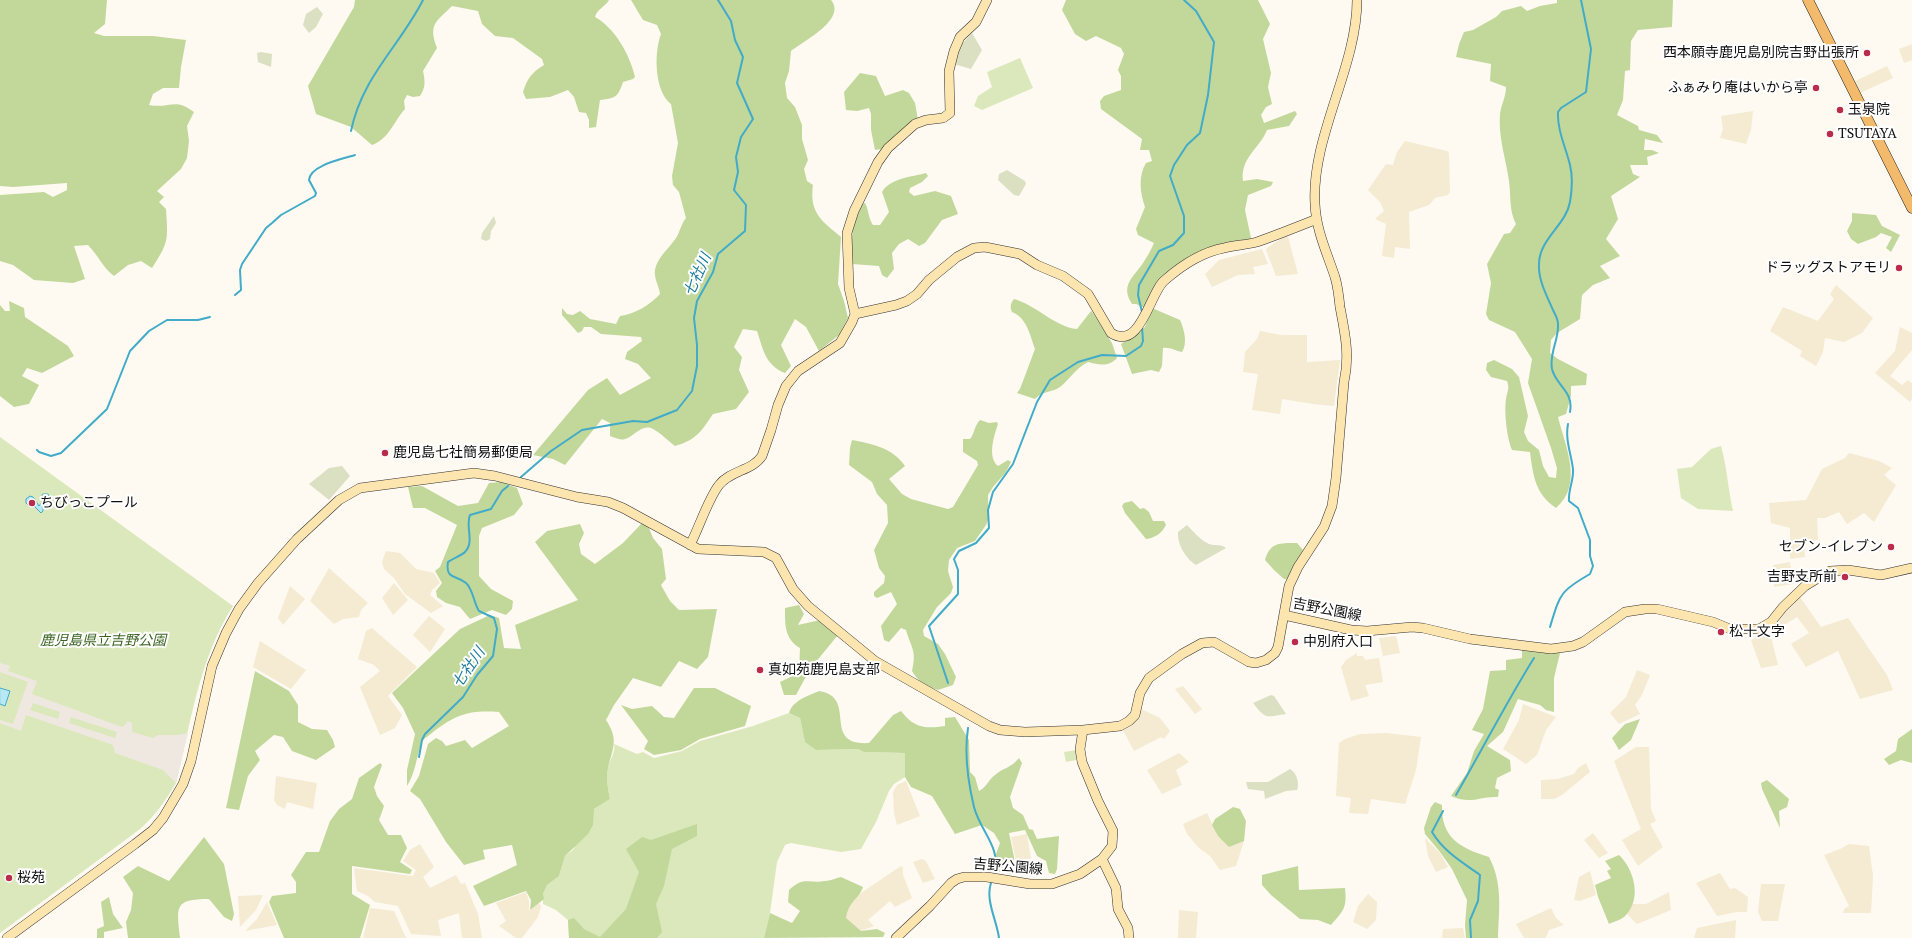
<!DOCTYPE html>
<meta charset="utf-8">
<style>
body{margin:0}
canvas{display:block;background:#fef9f1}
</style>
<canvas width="1912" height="938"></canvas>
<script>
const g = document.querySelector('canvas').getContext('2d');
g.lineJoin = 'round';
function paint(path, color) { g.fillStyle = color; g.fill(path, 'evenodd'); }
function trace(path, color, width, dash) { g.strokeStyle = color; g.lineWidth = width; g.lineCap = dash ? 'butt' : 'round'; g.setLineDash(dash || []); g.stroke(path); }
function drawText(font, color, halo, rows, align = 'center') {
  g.font = font + ' "PT Serif","Noto Sans JP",serif'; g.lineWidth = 4; g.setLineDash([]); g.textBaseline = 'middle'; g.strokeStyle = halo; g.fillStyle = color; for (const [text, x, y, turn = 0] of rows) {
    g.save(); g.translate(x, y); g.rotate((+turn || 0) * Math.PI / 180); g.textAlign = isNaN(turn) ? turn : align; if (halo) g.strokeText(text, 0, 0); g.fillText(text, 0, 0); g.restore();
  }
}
const farmland = new Path2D(`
 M1912,44v16l-8,3 -5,-14z
 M1887,66l6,12 -33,15 -5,-12z
 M1753,111l-2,19 -5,14 -26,-6 3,-9 -2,-13z
 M1405,141l42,10 2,2 1,39 -2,3 -13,3 -6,7 -20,7 1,37 -15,-2 -1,11 -12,-2 4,-32 -11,-5 9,-8 -4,-9 -12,-12 18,-26 7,1 4,-13z
 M1287,233l11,41 -22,2 -10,-26 1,-2 12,-8 3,-5z
 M1262,249l6,15 -15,3 2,7 -17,1 -26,12 -7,-13 14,-14z
 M1836,285l37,33 -11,15 -18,9 -19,-4 -2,14 -7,14 -16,-10 2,-5 -32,-20 13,-24 35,14 16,-22 -4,-5z
 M1900,327l12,6v17l-22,26 12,9 6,-5 4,3v16l-2,3 -35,-29 20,-22z
 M1260,331l21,4h26v27l33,-2 -6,46 -21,-2 -31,-5 -2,15 -28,-4 6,-36 -15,-2 2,-20 12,-13z
 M1849,453l30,8 13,7 -8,7 12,10 -22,37 -10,-9 -17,11 -8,-12 -14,6h-8l1,22 -14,3 1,14 -15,2v-31l-19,-5 -2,-20 37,-3 16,-31 23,-11z
 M386,551l14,2 16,16 18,4 6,10 -8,7 -2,5 13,11 -12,7 -26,-19 -11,-16 -10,-9 -2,-7z
 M1790,562l3,22 -19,3 -1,-22z
 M329,568l39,35 -7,7 -2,7 -16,2 -9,5 -24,-23z
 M394,583l14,17 -15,15 -11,-17z
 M290,586l15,13 -22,26 -5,-7z
 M1800,597l21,30 27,-9 39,57 6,15 -33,9 -22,-48 -32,16 -15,-23 18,-11 -12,-16 -16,10 -4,-2 8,-13z
 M429,616l16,13 -15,23 -17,-17z
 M372,628l45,39 -29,29 14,19 -7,13 -15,7 -20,-48 20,-16 -6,-6 -16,-6 8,-28z
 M1763,635l8,2 7,28 -17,3 -10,-28z
 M1396,636l4,17 -17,3 -4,-18z
 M260,641l46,29 -15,19 -38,-22z
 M1357,653v3h6l2,4 14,-2 4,24 -18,3 4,11 -18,5 -10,-34 5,-7z
 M1637,670l13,5 -8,20 -7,10 5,9 -21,10 -9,-11 16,-16z
 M1183,686l19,23 -7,5 -20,-25z
 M1523,704l33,13 -10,13 -9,25 -11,9 -23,-15 16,-29z
 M1141,709l19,9 10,13 -6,8 -3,-2 -27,14 -11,-21 8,-5z
 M1386,733l35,4 -5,33 -11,34 -34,-5 -3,15 -19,-1 2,-15 -15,-2 3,-53 6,-4 15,-5z
 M1636,747h13l2,62 5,12 -6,3 13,23 -25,19 -16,-26 19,-11 -27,-68z
 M1179,753l10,9 -13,8 6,15 -20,9 -15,-24z
 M1586,763l4,9 -28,23 -8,4h-13v-19l17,-1 16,-5 4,-6z
 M276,776l41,7 -4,26 -26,-7 -2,7 -8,-4 -3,-5z
 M906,781l14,35 -23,9 -3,-12 -1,-21 4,-7z
 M1207,813l11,23 11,10 15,-5 -8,25 -16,4 -9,-13 -13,-10 -11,-13 -4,-10z
 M1593,833l15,20 -9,5 -15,-18z
 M1027,834l4,25 -15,2 -5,-24z
 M1425,838l15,15 8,14 -12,5 -8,-16z
 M420,844l14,23 -11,10 7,11 26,-13 5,9 4,-1 13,31 4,24h-20l-3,-25 -21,7 3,16 -30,-2 -13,-28 -23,-4 -7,-6 -11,-5 -3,-23 59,8 3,-6 -13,-9 7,-11z
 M1849,844l20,2 4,30 -2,37h-28l1,-4 5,-3 -25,-51 16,-6z
 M922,859l4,2 9,18 -12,4 -10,-21z
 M901,866l2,2v7l9,23 -17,9 -5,-6 -22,19 6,6 -13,5 -16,-13 3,-12 13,-13z
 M1590,871l6,24 -16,6 -6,-1 5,-23z
 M1720,873l10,16 5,-1 13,9 -1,15h-10l-20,4 -21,-33z
 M1761,884h24l-7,37h-16l-4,-9z
 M526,892l3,9v10l10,-9 2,5 -3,10 -16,21h-6l-17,-12 7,-5 -10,-18z
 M1669,892l2,18 -34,14 -10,-10 4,-10h15z
 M1368,894l9,8 -1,18 -9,9 -14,-7 5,-16z
 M263,895l-7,15 -16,17 -2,-31z
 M267,902l10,23 -32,6 12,-12z
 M370,908l24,3 12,27h-43z
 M1551,908l5,10 8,7 -15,5 -3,8h-22l-8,-14z
 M1179,910l19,2 -2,26h-18z
 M1736,920l-1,18h-41l3,-10z
 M1463,928l2,10h-23l1,-9z`);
const green = new Path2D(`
 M1020,58l13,30 -51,22 -8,-4 4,-10 14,-9 -5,-15z
 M0,437l233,169c-34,53 -42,116 -57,177 -10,17 -21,33 -36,46l-140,104z
 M1721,446c6,21 7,43 12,65l-35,-2 -17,-11 -4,-29 15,-2 19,-18z
 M789,713l11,5 5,23 11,9 42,-1 6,3 41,1v24l-11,7 -5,7 -13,31 -15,27 -20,3 -50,-9 -6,2 -8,17 -7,51 -6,25h-195l-1,-18 -12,-10 -13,-6v-10l4,-9 12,-9 6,-20 8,-6 21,-41 16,-10c-2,-10 -4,-20 -2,-31 2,-8 8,-17 6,-24l23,10 6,-2 11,6 28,-7 18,-10 53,-15z
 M1077,750l-1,10 -10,2 -2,-10z`);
const forest = new Path2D(`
 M0,0h107l-2,24 -11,9 10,3h49l33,4 -5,27 -2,21h-16l-10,6 -4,11c22,4 25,-8 45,7l-7,14 2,15 -2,17 -6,11 -24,22 7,6 -5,5 7,7c2,31 3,33 -14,59l-11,-7 -13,4 -14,11c-11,-8 -16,-21 -26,-31l-14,1 11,33 -12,4 -39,-3 -21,-15 -13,-4v-66l44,-3 9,5 14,-7v-7l-54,4 -13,-1z
 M355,0h254c-4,7 -12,9 -14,17 20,11 35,38 40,60l-2,2 -10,3c-5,15 -7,16 -23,18l-4,27 -7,1v-8l-3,-7 -7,-1 -5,-15 -6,-7 -18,7 -24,2 -3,-7c4,-13 9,-20 21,-27l-2,-6 -29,-21 -18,-2 -13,-12 -4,-13 -26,-5c-16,16 -24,18 -15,42l-14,23c2,10 3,16 -3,25l-7,1 -6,-2 -3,6 1,8c-11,12 -16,30 -33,36l-21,-18 -35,-13 -8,-28 46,-79z
 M631,0h200c16,19 -27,41 -40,51l-2,20 -4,12 2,15 8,9 7,18v14l6,21 -4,9 3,12 6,4c-4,28 9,36 28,52l-3,47 6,17 4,17 -9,17 -20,16 -13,-24 -11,-8 -14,26 10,21 -6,7c-20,-8 -22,-24 -28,-42l-14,-2 -9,18 8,10 -3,13 10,22 -13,17 -23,5c-12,18 -17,26 -38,32 -7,-5 -14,-13 -22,-17 -11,-6 -19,8 -28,10 -5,2 -11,-2 -15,-3v-13l-8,-4 -37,46 -12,-6 -20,-4 55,-65 19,-12 13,17 31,-17 -13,-14 -13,-5 2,-7 15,-11 -1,-4 -40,-3 -10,-7h-7l-2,4 -4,2 -16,-18v-7l5,6 6,1 7,-4 10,8 26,5 4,-8c15,-2 30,-11 40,-22 -1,-9 -8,-18 -4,-28 4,-11 14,-19 20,-28 4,-6 5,-14 10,-20l-7,-26 -6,-7 -1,-9 6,-33 -7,-39c-17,-13 -17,-52 -10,-70l-4,-9 -14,-5z
 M1066,0h192l12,24 -7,15 8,34 -3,14 4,17 -6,3 -5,8 3,8 31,-12 2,3 -8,12 -22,4c-7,18 -27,28 -24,51l14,-2 16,3 -2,4 -23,9 -3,15 6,28 -6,4 -62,22 -38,44 -9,-4h-4c-12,-19 1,-26 11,-41 4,-6 8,-13 11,-20l-16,-8 -2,-6 9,-22c-5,-14 -7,-31 1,-44l6,-2 -3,-11h-9l2,-11 -41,-30 -1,-8 4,-5 17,-6v-14l-3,-6 6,-16 -3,-6 -25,-12 -10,5 -11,-7 -13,-24z
 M1557,0h116l-1,27 -34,3 -7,11 -1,29 -5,1 -2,29 -6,15 21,11 1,4 18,5 6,8 -18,-4 -1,11h8l7,3 -12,4 1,8h-18l3,9 7,3 -29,19 7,23 -12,20 14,17 -20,10 10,12 -17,7 -11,10 -2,24 -23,14 -6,7 -1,13 8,6 29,15 -1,11 -15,1v10l-5,18 -8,3c7,29 26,67 -2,91 -21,-14 -23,-33 -26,-56l-18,-2c-5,-12 -8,-37 -6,-51 1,-8 4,-10 1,-18l-16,-4 -5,-7 1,-7 7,-3 18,9 7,8 9,39 -4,16 4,9 11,9 4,16 6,11 7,1 1,-10 -6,-20 -23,-65 4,-24 -17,-27 -26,-12 -3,-6 5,-31 -4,-19 17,-30 6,-1 6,-9c-7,-13 -5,-28 -7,-43 -3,-22 -11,-44 -9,-67 1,-9 6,-17 6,-27l-16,-6 1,-17 -35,-7 3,-13 5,-12 9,-2 23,-13 6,-6 19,-5 6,5 13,-5 17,-3z
 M860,73l16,3 9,20 18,-6 6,3 6,10 3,17 -36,29 -7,1 -4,-20v-16l-2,-6 -12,3 -11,-1 -2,-18z
 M926,173l2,3 -6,6 -12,6 -1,4 5,4 21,-5 16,5 7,18 -16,6 -17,23 -6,3 -11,-7 -9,5 -7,9 2,16 -7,9 -5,-3 -3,-9 -27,-2c-1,-26 -1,-36 10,-60l3,-1c4,7 3,15 8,22h7l9,-13 -7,-20c8,-14 30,-15 44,-19z
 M1852,213l24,2 6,11 18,9 -9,17 -5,-4 6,-11 -11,-4 -5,4 -18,7 -7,-5 -4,-8 5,-10z
 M1014,299c22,6 41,28 63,30l14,-18 2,2 19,30 5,15c-8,9 -18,7 -29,4 -12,6 -18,17 -28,25 -9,6 -18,4 -25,12l-18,-6 3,-4 15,-40c-5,-14 -8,-31 -23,-37 -2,-5 -2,-8 2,-13z
 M9,301l15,7 1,9 43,29 6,10 -32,17 -15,-5 -5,8 17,9 -10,19 -15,3 -14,-11v-91l5,6h5z
 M1152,308l28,12c4,9 8,23 2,32 -6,-1 -12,-5 -19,-4l-1,18 -3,6 -8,-2 -19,4 -11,-30 24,-17z
 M980,420l9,3 8,-1 1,2c-4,12 -11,33 0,42l10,-6 3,2 -5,10 -13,15 -5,8v25l-2,5 -11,16 -18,7 -8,12 -1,11 5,16 -2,6 -14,14 -14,23 1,6 14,8 7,10 11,23 -3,8 -15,5c-12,-4 -20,-8 -26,-19 5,-21 -1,-23 -6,-41l-5,-2 -12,14 -5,-2 -3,-14 16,-22 -6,-12 -14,6 -3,-2v-4l10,-9 1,-7 -6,-8 -5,-18 14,-27 -1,-18 -10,-11 -5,-12 -23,-17 1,-17 2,-8c21,4 41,8 53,26l-16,13 13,15 9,5 37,10 5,-2 25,-42 -1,-4 -14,-9v-13h7c5,-6 4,-13 10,-19z
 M501,482l16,6 6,16 -9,11 -32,13 -3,8v40l12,13 22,12 -1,8 -6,6 -14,-5 -22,9 -10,-12 -14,-4 -9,-6 -1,-6 6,-8 -7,-12 5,-4 17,-42 -32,-17h-12l-5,-21 14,-1 36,20 20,-3 11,-20z
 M1132,501l8,8 4,-1 5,4 4,9h11l2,4c-4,8 -11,13 -20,14l-21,-26 -3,-7 2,-3z
 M642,523l7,5 4,10 9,11 4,30 -5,6 9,16 9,9 38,-1 -9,48 -11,12 -18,-8 -18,26 -28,-9 -19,27 -8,15c13,20 7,27 2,48 -2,11 0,21 2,31l-16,10 -1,16 -5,9 -23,22 -6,20 -12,9 -4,9 1,5 -14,11 1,-10 -5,-9 -42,15 -11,-20 44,-21 -5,-20 -29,5 2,9 -21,6 -18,-23 -26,-43 -10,-8 9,-15 9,-32 8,-6 6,3 4,5 19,-6 7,8 37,-22 -10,-14c-30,-2 -42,2 -66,20 -3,3 -9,6 -11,10 -6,15 -6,30 -15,44v-16l8,-36 -12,-26 -11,-15 68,-64 30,-14 9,3 5,30 17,1 -6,-24 63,-25 -43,-58 12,-11 33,-7 4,9 -5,11 2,10 14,10 28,-21z
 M1297,543l6,7 -16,29h-3l-10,-9 -9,-10c5,-18 15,-17 32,-17z
 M799,605l5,9 -6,11 22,-5 18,15 -28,34 -14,26h-12l-4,-13 19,-9 1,-25c-16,-9 -15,-25 -15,-40z
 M1522,647l39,2 -7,29v34l-8,-2 -6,-5 -22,-6 -15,33 -16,14 23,14 1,11 -14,7 -2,10 4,2 -1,7c-20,-1 -26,8 -47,-1l16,-23 7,-22 10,-17 -12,-4 11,-21 7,-38 16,-1v-10l16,-2z
 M255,671l34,20 9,14v17l14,7 15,1 6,10 2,7 -19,13 -24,-9 -9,-14 -9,-2 -19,16 5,9 -12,16 -9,34 -13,-2z
 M694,688h21l36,18 -6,20 -45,13 -19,11 -27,5 -10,-6 4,-8 -27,-36 11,4 20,-3 12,11 10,1z
 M819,691c40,6 1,55 50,52l24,-28 8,-4c13,17 24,18 44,15v-8l10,-1 14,23 1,32 5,5 4,14c8,-4 9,-11 16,-16 9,-8 15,-6 24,-17l3,5 -12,34 3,11 10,7 6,14 4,1 4,9 22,-3 -2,33 -2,5 -6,-1 -3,-12 -9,-5 -12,-26 -16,3 5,24v17l-18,-3 -4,-6 8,-22 -6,-10 -12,-8 -27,9 -23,-38 -21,-9 -6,-10v-24l-41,-1 -6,-3 -42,1 -11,-8 -5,-24 -11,-5c4,-13 19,-17 30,-22z
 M1640,719l-9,21 -12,10 -7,-12 13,-14z
 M1912,729v34l-11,-3 -12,5 -5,-6 12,-8 2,-12z
 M380,763l2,2 -8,22 3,9 7,10 -5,14 9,15h13l6,13 -7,14 12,8 -2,4 -58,-8v28l18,11 -10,33h-76l-15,-36 3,-6 24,-3v-11l-5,-7 15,-23h13l11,-31 9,-12 13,-10 7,-21z
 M1767,780l22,19 -2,8 -8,4 1,17 -18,-39 -1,-6z
 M1435,802l7,3c-1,33 18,43 47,52 14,26 10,53 9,81h-32l-1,-13 2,-25 -15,-31 -12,-17 -15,-18 -1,-6 7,-21z
 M1233,807l7,2 6,12 -2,20 -15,6 -11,-11 -6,-11 3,-6z
 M697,824v12l-25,13 -8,37 -8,18 6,28 -5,6h-88l-1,-18 6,-2 10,11 16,8 26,-28 13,-37 -13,-23 16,-12 9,3z
 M204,837l20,27 10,50 -2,7 -8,-4 -15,-18c-36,0 -32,8 -29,39h-52l-2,-16 5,-12 2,-17 -10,-16 15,-11 31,15z
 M1619,855c15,14 23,43 7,60 -4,5 -11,6 -17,9l-11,-27 -3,-12 16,-7 -4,-7 4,-2 -6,-8z
 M1298,866l1,24 46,-2c2,20 -1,22 -14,37l-13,-5 -18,-1 -29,-24 -9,-10v-10z
 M841,877l22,10c-5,14 -14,13 -17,31l15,13 16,-2 8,4 -2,4 -119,1 6,-25 22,10 8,-12 -12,-9 1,-12c15,-14 19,-6 36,-9 5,0 11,-3 16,-4z
 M109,897l4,17 10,14 -19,4v6h-7v-9l7,-3 -3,-24z`);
const cemetery = new Path2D(`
 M317,7l6,7 -7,13 -7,6 -6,-8 3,-11z
 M972,33l10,17 -11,19 -17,-5 6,-18z
 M261,52l11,2 -1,13 -13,-5 -1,-9z
 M1007,170l18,11 1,3 -7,12 -5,-1 -16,-15 1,-6z
 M494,216l2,7 -5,8 -1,8 -4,2 -5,-2 1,-6z
 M342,466l8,10 -21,24 -20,-16 20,-16z
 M1187,525c6,6 13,15 22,19 5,2 13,0 17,4l-30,17c-10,-6 -19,-21 -18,-33z
 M1271,695l3,1 12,18c-20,3 -20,6 -33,-11z
 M1290,769c6,3 10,14 7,21l-11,1 -21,8 -1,-8 -16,-2 -2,-7h22z`);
const plaza = new Path2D(`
 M0,663l10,3 -2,5 29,10 -5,13 90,33 4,-3 1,-3 5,2v9l21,6 5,-3h20l10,-2 -12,50 -13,-13 -48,-17 -2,-8 -87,-30 -5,16 -21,-8v-3l13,4 15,-42 -28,-10zM33,703l27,9 -2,7 -28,-9zM71,717l46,15 -2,6 -46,-15z`);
const water = new Path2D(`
 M43,494h5l3,7 -8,6v4l-2,2 -7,-7h-5l-3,-3v-4l4,-3 3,1 6,9 3,-4 -1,-4z
 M0,688l10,3 -5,15 -5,-2z`);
const stream = new Path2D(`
 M351,131c11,-54 48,-84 72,-131
 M235,295l6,-5 -1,-20 2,-6 24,-36 6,-5 9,-8 34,-19 1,-3 -7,-13c1,-15 34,-21 46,-25
 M1142,312l-4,-17 1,-10 20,-34 14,-6 11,-12v-17l-14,-40 4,-11 13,-20 13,-12 8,-38 6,-53 -18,-31 -12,-11
 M1570,412c4,-21 -14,-26 -18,-43 -3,-16 7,-29 6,-45 0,-5 -3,-10 -5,-14 -6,-14 -15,-30 -14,-46 0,-25 27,-39 31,-62 2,-12 3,-25 0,-37 -4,-17 -13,-35 -12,-53l3,-4 25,-16 5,-43 -10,-49
 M37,450l2,2 12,4 10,-3 46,-44 23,-58 19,-20 18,-11h31l12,-3
 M521,477l30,-26 31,-21 51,-9 14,1 30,-12 15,-19 5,-25v-21l-3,-27 3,-17 16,-29 5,-18 27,-23 1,-26 -12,-15 4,-18 -2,-15 5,-20 12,-18 -16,-36 6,-26 -8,-17 -4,-19 -13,-21
 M1550,627c10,-33 10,-36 40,-53l3,-8 -3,-10v-16l-12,-32 -9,-7c-1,-11 5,-21 4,-32 -2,-16 -8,-29 -5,-45
 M948,683l-19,-57 29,-32v-24l-4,-11 5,-8 17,-8 13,-15 -1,-18 5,-18 20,-28 24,-62 13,-22 28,-18 24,-7 24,1 15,-10 2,-5 -1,-14
 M968,728c-4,26 0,54 6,79 6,24 28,41 20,66
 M419,757l3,-17 3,-6 38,-37 14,-22 16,-19 4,-27 -3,-11 -15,-7c-5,-7 -6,-22 -13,-28 -9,-8 -21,-3 -18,-21 5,-4 13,-6 17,-10 10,-10 0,-26 5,-37l21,-6 11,-18 6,-5
 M1456,795c26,-45 50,-92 78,-137
 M1443,811l-11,21c12,20 30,30 48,43l-2,26 -8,19 1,18
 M991,883c-6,17 6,38 8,55`);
const secondary = new Path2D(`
 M855,314l41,-9 11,-4 10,-7 12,-14 28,-23 17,-9 11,-1 35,7 17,11 26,11 25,18 23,39c30,19 39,-42 54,-53 16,-14 38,-28 59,-32 11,-3 22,-3 33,-6 20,-7 40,-15 60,-23
 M690,545c9,-17 18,-46 29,-60 12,-15 33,-14 43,-29l9,-26 7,-25 8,-19 12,-15 42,-28 12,-21 3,-8 -6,-26 -2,-55 7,-22 24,-49 10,-14 27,-24 11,-4 17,-2 7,-5 -1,-42 5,-20 6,-14 16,-15 11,-22
 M1284,615l67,15 16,1 45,-4 11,1 47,11 81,10 22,-3 10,-4 42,-30 20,-3h12l56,13 17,7h29l12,-7 12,-15 22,-21 25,-15 18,-1 33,5 31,-7
 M1102,859l14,29 2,21 10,19 1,10
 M7,938l128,-94 18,-14 10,-12 20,-34 8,-23 21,-95 14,-33 13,-24 19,-26 39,-44 42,-39 21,-12 114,-15 21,3 82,21 31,5 15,6 75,41 66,3 12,6 17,31 15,17 67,55 114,65 11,4 25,2 58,-2 37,-4 9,-5 6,-6 5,-22 9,-15 33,-24 20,-11 12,-1 35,20 7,1 10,-3 9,-7 3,-6 11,-61 9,-19 26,-40 8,-21 4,-28 8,-96c6,-26 1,-49 -4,-75 -1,-10 -2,-20 -5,-30 -8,-24 -19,-47 -20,-73 -4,-68 42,-136 42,-204
 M896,938l34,-32 21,-23 6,-4 7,-2h23l43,7h22l28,-10 22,-15 10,-13 1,-15 -15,-30 -16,-39 -2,-13 3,-19`);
const primary = new Path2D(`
 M1808,0l104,208`);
const markers = [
 [1867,53,4,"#ba2c4c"],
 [1816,88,4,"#ba2c4c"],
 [1840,110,4,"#ba2c4c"],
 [1830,134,4,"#ba2c4c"],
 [1899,268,4,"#ba2c4c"],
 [385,453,4,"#ba2c4c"],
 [32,503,4,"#ba2c4c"],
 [1891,547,4,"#ba2c4c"],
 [1845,577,4,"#ba2c4c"],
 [1721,632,4,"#ba2c4c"],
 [1295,642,4,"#ba2c4c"],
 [760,670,4,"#ba2c4c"],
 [9,878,4,"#ba2c4c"]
];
const poiNames = [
 ["西本願寺鹿児島別院吉野出張所",1859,53,"right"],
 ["ふぁみり庵はいから亭",1808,88,"right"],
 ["玉泉院",1848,110],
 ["TSUTAYA",1838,134],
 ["ドラッグストアモリ",1891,268,"right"],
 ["鹿児島七社簡易郵便局",393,453],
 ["ちびっこプール",40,503],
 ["セブン-イレブン",1883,547,"right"],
 ["吉野支所前",1837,577,"right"],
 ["松十文字",1729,632],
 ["中別府入口",1303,642],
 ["真如苑鹿児島支部",768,670],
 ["桜苑",17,878]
];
const streetNames = [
 ["吉野公園線",1327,610,11],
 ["吉野公園線",1008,867,5]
];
const parkNames = [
 ["鹿児島県立吉野公園",103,641]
];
const waterNames = [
 ["七社川",698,275,-66],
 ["七社川",469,668,-56]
];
paint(farmland, '#f4ebd2');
paint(green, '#dbe8bb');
paint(forest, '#c2d89b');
paint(cemetery, '#dce0c2');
paint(plaza, '#efe8e0');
paint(water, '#b7e8f4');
trace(water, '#41abc8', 1);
trace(stream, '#41abc8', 2);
trace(secondary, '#313131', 10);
trace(primary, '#202020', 11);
trace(secondary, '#fce5af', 9);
trace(primary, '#f3ba6c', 10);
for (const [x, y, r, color] of markers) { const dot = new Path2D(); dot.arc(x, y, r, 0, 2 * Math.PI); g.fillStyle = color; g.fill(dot); trace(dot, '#fff', 1.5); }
drawText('14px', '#0f0f0f', '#fff', poiNames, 'left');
drawText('14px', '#0f0f0f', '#fff', streetNames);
drawText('italic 14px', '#3b6421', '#fff', parkNames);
drawText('italic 15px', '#1c7b9c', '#fff', waterNames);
</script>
